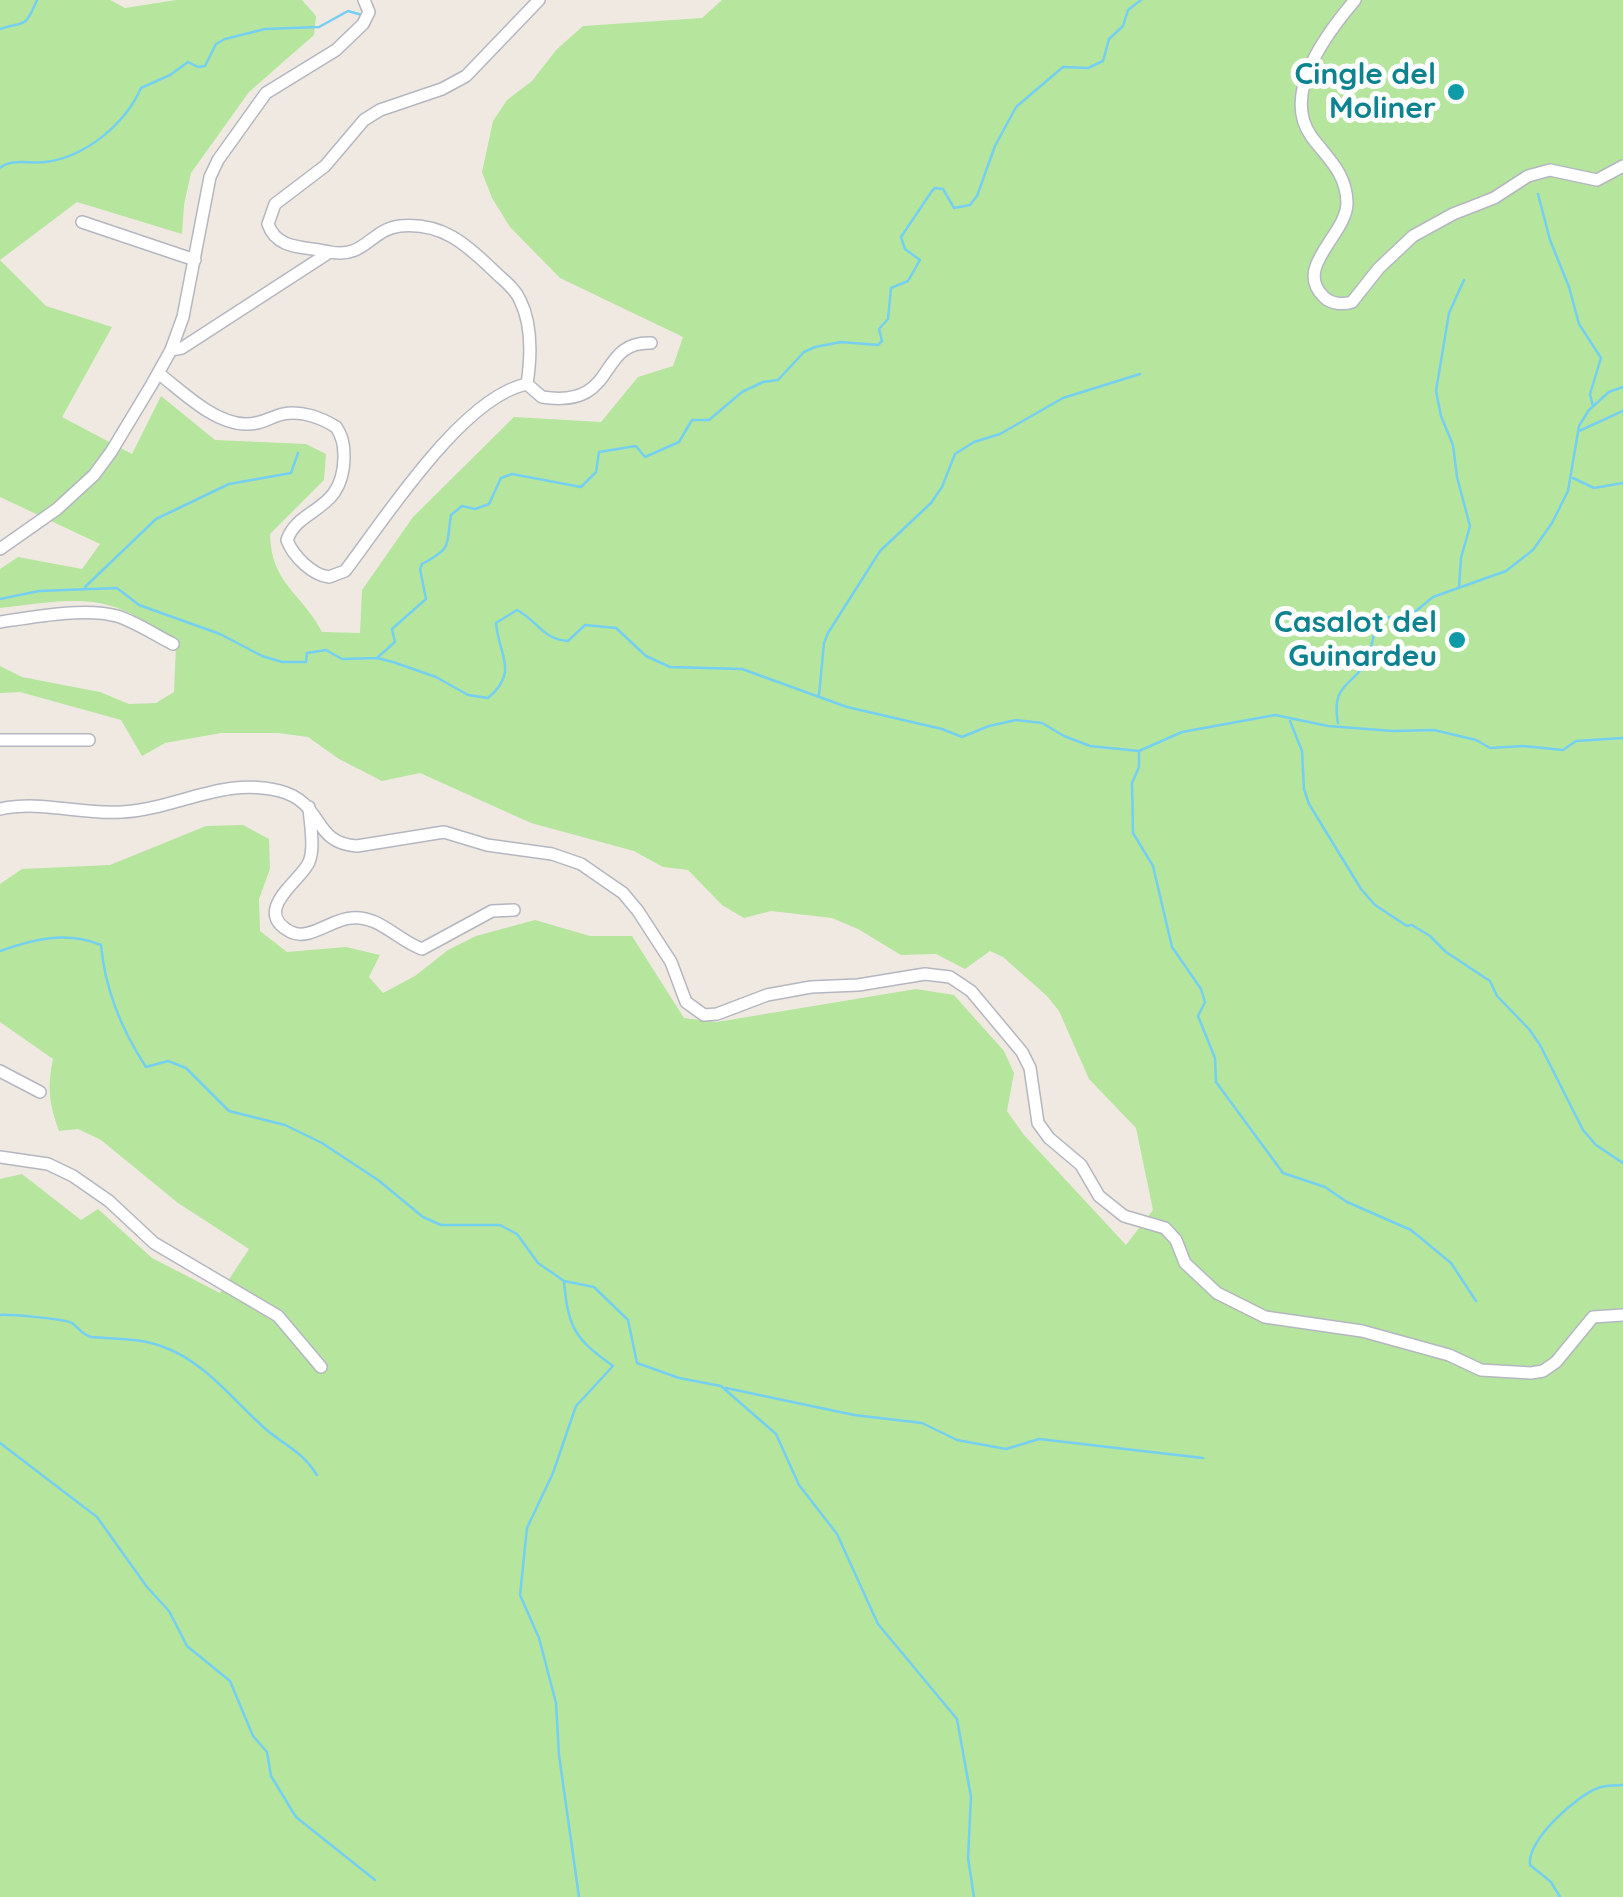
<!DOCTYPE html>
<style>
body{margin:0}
canvas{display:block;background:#efe9e1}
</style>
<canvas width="1623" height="1897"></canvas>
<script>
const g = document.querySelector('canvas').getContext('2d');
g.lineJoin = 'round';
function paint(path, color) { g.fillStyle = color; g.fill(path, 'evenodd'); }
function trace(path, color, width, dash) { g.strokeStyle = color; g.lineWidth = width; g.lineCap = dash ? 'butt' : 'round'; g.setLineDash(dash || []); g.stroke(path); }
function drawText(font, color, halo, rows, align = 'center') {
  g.font = font + ' Quicksand,sans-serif'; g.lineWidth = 10; g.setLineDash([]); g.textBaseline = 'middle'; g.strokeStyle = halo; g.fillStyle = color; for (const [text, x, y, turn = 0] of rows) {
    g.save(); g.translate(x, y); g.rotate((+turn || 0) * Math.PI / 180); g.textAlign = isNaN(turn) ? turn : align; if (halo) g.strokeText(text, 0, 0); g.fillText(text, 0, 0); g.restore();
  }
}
const green = new Path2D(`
 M0,0h110l15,8 51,-8h126l14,16 -2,19 -65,57 -58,81 -7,32 -2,29 -105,-32 -77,58 46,46 66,21 -50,90 70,37 29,-58 54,44 91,4 20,10 -2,26 -54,54c1,50 31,58 52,98l38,1 2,-43 51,-73 101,-100 87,5 37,-45 35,-11 10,-29 -123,-59 -50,-51 -18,-29 -10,-26 11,-51 14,-21 25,-19 25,-32 26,-23 119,-8 20,-18h901v1897h-1623v-718l22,-5 59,46 17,-11 54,49 68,35 29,-44 -71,-46 -77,-63 -23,-11 -19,2c-10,-26 -12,-45 -6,-72l-53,-37v-138l22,-15 88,-4 96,-39 37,-1 26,14 1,30 -11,30 1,32 27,21 59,-5 34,8 -11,22 14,16 32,-17 33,-26 28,-14 59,-16 55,16h42l52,82 33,4 199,-33 38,6 50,56 10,22 -7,38 17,24 102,110 27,-35 -17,-82 -47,-49 -30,-68 -12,-15 -44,-39 -13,-6 -25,18 -29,-15 -35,1 -43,-26 -26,-11 -61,-7 -27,7 -22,-13 -34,-35 -25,-3 -29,-16 -103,-28 -111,-50 -38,8 -43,-22 -31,-22 -30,-4h-57l-56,10 -23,13 -21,-36 -101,-28 -20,1v-27l22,11 78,15 29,12 27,-1 18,-11 2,-46c-63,-57 -98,-47 -176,-38v-39l18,-12 64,12 18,-25 -100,-47z`);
const stream = new Path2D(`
 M0,29c25,-8 25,0 37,-29
 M0,168c11,-10 30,-4 45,-6 41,-5 80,-38 96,-74l29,-13 18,-13 10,5 7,-1 11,-22 9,-5 40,-10 54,-2 29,-16 14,4
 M1538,194l12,46 19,47 10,37 22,34 -11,36 3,12
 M1579,431l44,-20
 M1573,478l21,10 29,-5
 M85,587l71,-68 73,-35 62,-11 7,-20
 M1459,587l2,-29 9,-32 -13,-49 -4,-32 -12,-29 -5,-25 13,-78 15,-33
 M0,599l39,-8 78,-3 22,17 81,29 42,22 20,6h24l1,-9 19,-3 16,9 35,-1 16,4 43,15 32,18 20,3c32,-27 10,-44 8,-75l21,-13c20,10 26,30 51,31l17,-16 31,3 30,28 24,11 72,2 105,38 95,22 20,8 27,-11 27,-6 26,3 22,13 26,10 49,5 43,-19 93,-17 53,11 65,5 41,-1 42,10 14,8 33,-2 40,4 13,-9 47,-3
 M378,657l17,-15 -3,-13 34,-30 -6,-30 2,-5c30,-16 24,-17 29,-49l11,-9 13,3 14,-5 12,-26 11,-4 69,13 15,-15 3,-20 37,-6 9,11 34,-15 13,-22h17l33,-28 21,-10 15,-2 26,-28 11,-5 26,-5 37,3 4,-4 -3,-12 9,-10 3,-31 17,-7 12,-21 -15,-11 -4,-12 31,-46 3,-3 8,1 11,19 16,-3 7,-9 18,-50 21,-39 47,-40 25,1 15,-7 6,-22 14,-13 5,-16 13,-10
 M819,695l5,-52 4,-10 52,-82 51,-48 11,-16 13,-33 19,-12 26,-8 63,-36 77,-24
 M1290,721l12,30 2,38 5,15 52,85 14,16 32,21 5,-1 18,11 16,16 44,29 7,15 32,33 11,16 43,85 13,15 27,18
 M1338,723c-8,-42 19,-38 30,-65 5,-14 4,-26 14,-39l34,-8 17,-14 73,-26 27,-21 19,-27 16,-32 11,-65 10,-16 20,-18 14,-5
 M1139,751v16l-7,16 1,50 20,33 19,81 29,42 4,13 -7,14 17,42 1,24 67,91 42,14 22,15 64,28 40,33 25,38
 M0,951c34,-12 66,-20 101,-6 4,44 20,84 45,122l22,-6 18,7 43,43 56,14 37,18 56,37 45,37 18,8h59l17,9 21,29 26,18 30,6 34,33 9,43 42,15 42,8 55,48 23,51 38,49 41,90 79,95 14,78 -3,61 6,39
 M564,1281c4,47 11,58 49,85l-37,40 -23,67 -26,55 -7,67 19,43 17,65 3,52 20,142
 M0,1315c9,-1 65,4 72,8 8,6 9,11 19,14 23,2 49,1 70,9 41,14 68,49 98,77 21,21 41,25 58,52
 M726,1388l128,27 68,8 35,17 49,9 33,-10 164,19
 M0,1443l97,74 50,70 22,24 18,35 43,35 23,55 14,16 4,24 25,41 79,63
 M1560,1897l-9,-15 -21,-17c-3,-25 46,-69 68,-77 7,-3 18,-2 25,-3`);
const minor = new Path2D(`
 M1355,0c-28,33 -74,93 -44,136 16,22 35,36 36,66 1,32 -55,65 -23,95 7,7 19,8 28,5l27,-34 34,-32 40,-22 41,-16 34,-22 22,-6 47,10 26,-14
 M82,222l113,38
 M330,252c-24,-6 -53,-1 -62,-28l7,-20 50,-38 39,-46 16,-10 62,-21 24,-13 73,-76
 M171,350l11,-2 148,-96c35,7 41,-23 70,-26 42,-4 66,18 94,45 9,9 21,17 26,29 12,24 11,58 7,84
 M158,373c24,18 55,50 87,51 15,1 25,-7 38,-10 18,-4 39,4 53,13 7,10 8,19 8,31 -1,55 -45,48 -57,82 6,16 25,35 42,37l16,-6c39,-51 117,-174 182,-187
 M527,384l15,13c78,12 53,-56 109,-54
 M0,549l57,-40 37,-34 17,-23 41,-68 19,-34 12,-33 27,-140 8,-17 48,-67 70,-43 27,-26 6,-12 -5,-12
 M0,622c33,-5 85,-15 117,-6 19,6 38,19 56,28
 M0,740h89
 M309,807c1,16 6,41 0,55 -7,18 -59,49 -18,70 18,9 41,-13 60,-14 28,-3 46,22 71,31l70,-38 22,-1
 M0,809c42,-9 81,6 122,3 55,-3 102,-36 158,-21 45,12 31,52 77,55l87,-14 43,13 65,9 29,10 42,29 15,18 33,51 15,40 18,13 13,-1 50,-19 44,-8 47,-2 67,-11 25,3 21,14 51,61 8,16 8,55 11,15 32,27 18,31 25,20 41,12 11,12 9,23 32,30 48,24 97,14 87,24 32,15 50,3 12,-2 13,-9 37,-45 30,-2
 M0,1071l40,21
 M0,1157l48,7 25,12 36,25 45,42 124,73 43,51`);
const markers = [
 [1456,92,10,"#0f9aa8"],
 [1457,640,10,"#0f9aa8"]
];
const cultureNames = [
 ["Cingle del",1436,75],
 ["Moliner",1436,109],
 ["Casalot del",1437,623],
 ["Guinardeu",1437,657]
];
paint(green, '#b6e59e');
trace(stream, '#75cff0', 2.5);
trace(minor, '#b4b7c1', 14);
trace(minor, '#fff', 11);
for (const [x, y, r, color] of markers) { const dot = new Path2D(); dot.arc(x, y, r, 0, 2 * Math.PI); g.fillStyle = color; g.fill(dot); trace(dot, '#fff', 4); }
drawText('bold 30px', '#0d838f', '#fff', cultureNames, 'right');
</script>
